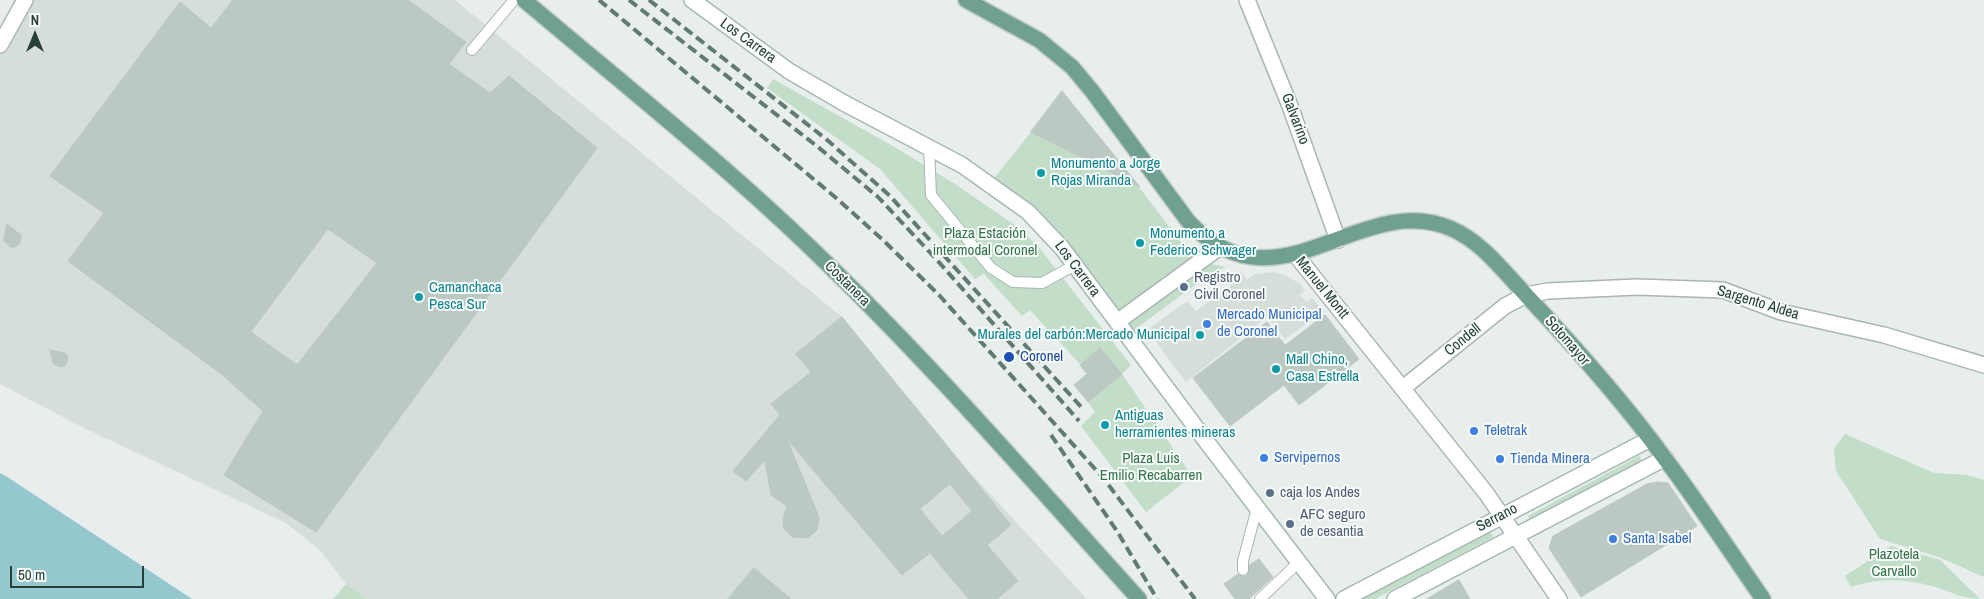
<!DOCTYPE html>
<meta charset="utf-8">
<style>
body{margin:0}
#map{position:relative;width:1984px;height:599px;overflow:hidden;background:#e7eeeb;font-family:"Archivo Narrow",sans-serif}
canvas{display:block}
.north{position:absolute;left:10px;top:10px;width:50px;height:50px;-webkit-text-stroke:4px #f7fbf9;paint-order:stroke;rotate:0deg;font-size:14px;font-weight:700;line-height:20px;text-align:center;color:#264038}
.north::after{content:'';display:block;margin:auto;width:18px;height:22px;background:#264038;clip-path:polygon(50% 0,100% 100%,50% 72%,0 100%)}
.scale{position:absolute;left:10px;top:566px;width:134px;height:22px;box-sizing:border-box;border:2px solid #264038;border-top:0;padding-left:6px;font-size:15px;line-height:18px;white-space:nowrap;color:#264038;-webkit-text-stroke:4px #f7fbf9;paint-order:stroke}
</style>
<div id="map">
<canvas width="1984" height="599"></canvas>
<div class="north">N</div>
<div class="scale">50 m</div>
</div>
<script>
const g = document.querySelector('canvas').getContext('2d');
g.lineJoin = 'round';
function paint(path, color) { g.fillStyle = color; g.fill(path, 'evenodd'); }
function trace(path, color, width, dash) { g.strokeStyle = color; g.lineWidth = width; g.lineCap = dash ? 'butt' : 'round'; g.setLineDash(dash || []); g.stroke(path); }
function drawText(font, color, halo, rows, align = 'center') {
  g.font = font + ' "Archivo Narrow",sans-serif'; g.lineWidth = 4; g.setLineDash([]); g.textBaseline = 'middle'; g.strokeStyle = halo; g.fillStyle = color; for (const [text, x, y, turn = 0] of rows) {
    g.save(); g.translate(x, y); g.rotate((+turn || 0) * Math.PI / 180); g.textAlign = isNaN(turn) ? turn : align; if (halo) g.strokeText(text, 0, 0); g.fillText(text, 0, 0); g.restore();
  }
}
const built = new Path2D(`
 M23,0h432l387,317 126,153 119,129h-720l-21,-15 -26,-34 -34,-27 -202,-95 -84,-44v-358z
 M1241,272l6,7 8,-5 19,-2 11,3 17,10 2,6 -4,4 6,7 6,-4 12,14 -39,27 -18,-22 -81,65 -39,-52 40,-29 9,10 37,-27 -4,-4z`);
const green = new Path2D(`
 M773,79l125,70 57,35 61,42 21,19 94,120 -9,9 70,102 -46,36 -65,-86 14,-14 -7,-10 33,-28 -21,-25 -20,15 -50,-54 -8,6 -38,-42 -9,5 -95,-110 -113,-81z
 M1031,132l88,45 10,-3 57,75 15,13 25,5 -19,9 -77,57 -138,-152z
 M1845,434l89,39 33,2 17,5v97l-45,-20 -59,-18 -44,-68 -2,-22z
 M1639,456l4,7 -112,58 -3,-5z
 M1490,531l3,6 -118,62h-14z
 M1891,546l49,14 40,39c-14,0 -28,-6 -41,-11 -31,-9 -57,-11 -88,-1l-6,-11z
 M346,584l21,15h-34z`);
const water = new Path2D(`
 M0,473l9,5 183,121h-192z`);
const building = new Path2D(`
 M233,0h175l58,42 -17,22 41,29 19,-17 88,72 -281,384 -92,-57 39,-64 -43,-38 -152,-112 36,-48 -54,-37 130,-174 31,26zM328,229l49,34 -80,102 -46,-33z
 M1062,91l78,96 -109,-55z
 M7,224l14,11 -1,8 -5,4h-5l-6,-6z
 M1325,315l34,44 -60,46 -15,-20 -54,41 -37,-48 74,-56 18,23z
 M842,317l169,208 -24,20 31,36 -21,18h-28l-39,-46 -28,22 -115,-136 32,78 -2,13 -9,8 -16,-1 -8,-8 -1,-11 4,-12 -16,-11 -6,-35 -19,21 -13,-10 47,-56 -9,-11 40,-32 -15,-18zM950,484l22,27 -30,25 -22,-27z
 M1100,348l22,26 -34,28 -14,-17 13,-11 -7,-9z
 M50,350l15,3 3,4 -2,7 -4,3 -8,-3z
 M1657,482l11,1 29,43 -116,71 -32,-49 4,-12 94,-52z
 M1259,559l14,18 -24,22h-14l-11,-15 14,-10 5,3 4,-1 3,-11z
 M754,568l37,31h-63z
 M1459,580l11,19h-43z`);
const lane = new Path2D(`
 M472,50l42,-50
 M929,147l2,48 60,73 22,14 29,1 33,-18
 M1243,570v-9l14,-53
 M1260,599l38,-36`);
const street = new Path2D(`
 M1247,0l43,106 48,134
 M0,45l25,-45
 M1295,254l191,239 73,106
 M1117,322l103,-75
 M1403,388l102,-82 21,-11 22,-4 89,-4 86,3 58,22 103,23 100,30`);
const secondary = new Path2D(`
 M692,0l97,71 55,32 118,62 66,47 34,36 147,197 118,154
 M1344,599l306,-160
 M1395,599l270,-141`);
const primary = new Path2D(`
 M524,0c98,83 199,163 291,252 114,109 218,230 324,347
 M966,0l73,40 33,27 20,24 96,130c90,97 172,-33 264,8 30,13 52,43 74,66 49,52 98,107 140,165 34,45 65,93 97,139`);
const rail = new Path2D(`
 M599,0l236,197 49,44 55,54 165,184 91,120
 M629,0l189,147 60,50 59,63 142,161
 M649,0l177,139 64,57 193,213
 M1051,435l66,96 40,68`);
const markers = [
 [1041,173,5,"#0f9aa8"],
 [1140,243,5,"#0f9aa8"],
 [1184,287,5,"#5c6f8a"],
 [419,297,5,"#0f9aa8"],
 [1207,324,5,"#3f7fe0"],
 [1200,335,5,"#0f9aa8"],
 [1009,357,6,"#1a4fb4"],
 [1276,369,5,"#0f9aa8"],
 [1105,425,5,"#0f9aa8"],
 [1474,431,5,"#3f7fe0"],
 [1264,458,5,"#3f7fe0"],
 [1500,459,5,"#3f7fe0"],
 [1270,493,5,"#5c6f8a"],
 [1290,524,5,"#5c6f8a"],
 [1613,539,5,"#3f7fe0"]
];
const streetNames = [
 ["Los Carrera",748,41,36],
 ["Galvarino",1295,119,69],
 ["Los Carrera",1077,269,53],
 ["Costanera",847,284,45],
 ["Manuel Montt",1322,288,51],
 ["Sargento Aldea",1758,303,17],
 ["Condell",1463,340,-39],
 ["Sotomayor",1567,341,49],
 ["Serrano",1497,518,-28]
];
const cultureNames = [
 ["Monumento a Jorge",1051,164],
 ["Rojas Miranda",1051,181],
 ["Monumento a",1150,234],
 ["Federico Schwager",1150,251],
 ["Camanchaca",429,288],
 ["Pesca Sur",429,305],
 ["Murales del carbón:Mercado Municipal",1190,335,"right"],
 ["Mall Chino,",1286,360],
 ["Casa Estrella",1286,377],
 ["Antiguas",1115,416],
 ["herramientes mineras",1115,433]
];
const parkNames = [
 ["Plaza Estación",985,234],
 ["intermodal Coronel",985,251],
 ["Plaza Luis",1151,459],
 ["Emilio Recabarren",1151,476],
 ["Plazotela",1894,555],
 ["Carvallo",1894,572]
];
const serviceNames = [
 ["Registro",1194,278],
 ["Civil Coronel",1194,295],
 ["caja los Andes",1280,493],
 ["AFC seguro",1300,515],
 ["de cesantia",1300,532]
];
const shopNames = [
 ["Mercado Municipal",1217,315],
 ["de Coronel",1217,332],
 ["Teletrak",1484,431],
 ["Servipernos",1274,458],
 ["Tienda Minera",1510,459],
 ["Santa Isabel",1623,539]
];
const transitNames = [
 ["Coronel",1020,357]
];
paint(built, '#d5ded9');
paint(green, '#c2ddc8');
paint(water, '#94c8ce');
paint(building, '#bcc9c3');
trace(building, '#b9c8c1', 1);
trace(lane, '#a9b6b2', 12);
trace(street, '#a9b6b2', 18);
trace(secondary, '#a6b9b2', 18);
trace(primary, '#c2cac7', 18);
trace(lane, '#fff', 10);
trace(street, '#fff', 15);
trace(secondary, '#fff', 15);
trace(primary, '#6fa091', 15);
trace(rail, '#617b73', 4, [10, 5]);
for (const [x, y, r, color] of markers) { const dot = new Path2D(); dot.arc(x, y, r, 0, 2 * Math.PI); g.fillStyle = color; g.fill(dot); trace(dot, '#f7fbf9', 2); }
drawText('15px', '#264038', '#f7fbf9', streetNames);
drawText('15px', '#0d838f', '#f7fbf9', cultureNames, 'left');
drawText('15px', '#337449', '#f7fbf9', parkNames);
drawText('15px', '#4e5e75', '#f7fbf9', serviceNames, 'left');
drawText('15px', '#366cbe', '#f7fbf9', shopNames, 'left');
drawText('15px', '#164399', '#f7fbf9', transitNames, 'left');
</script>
